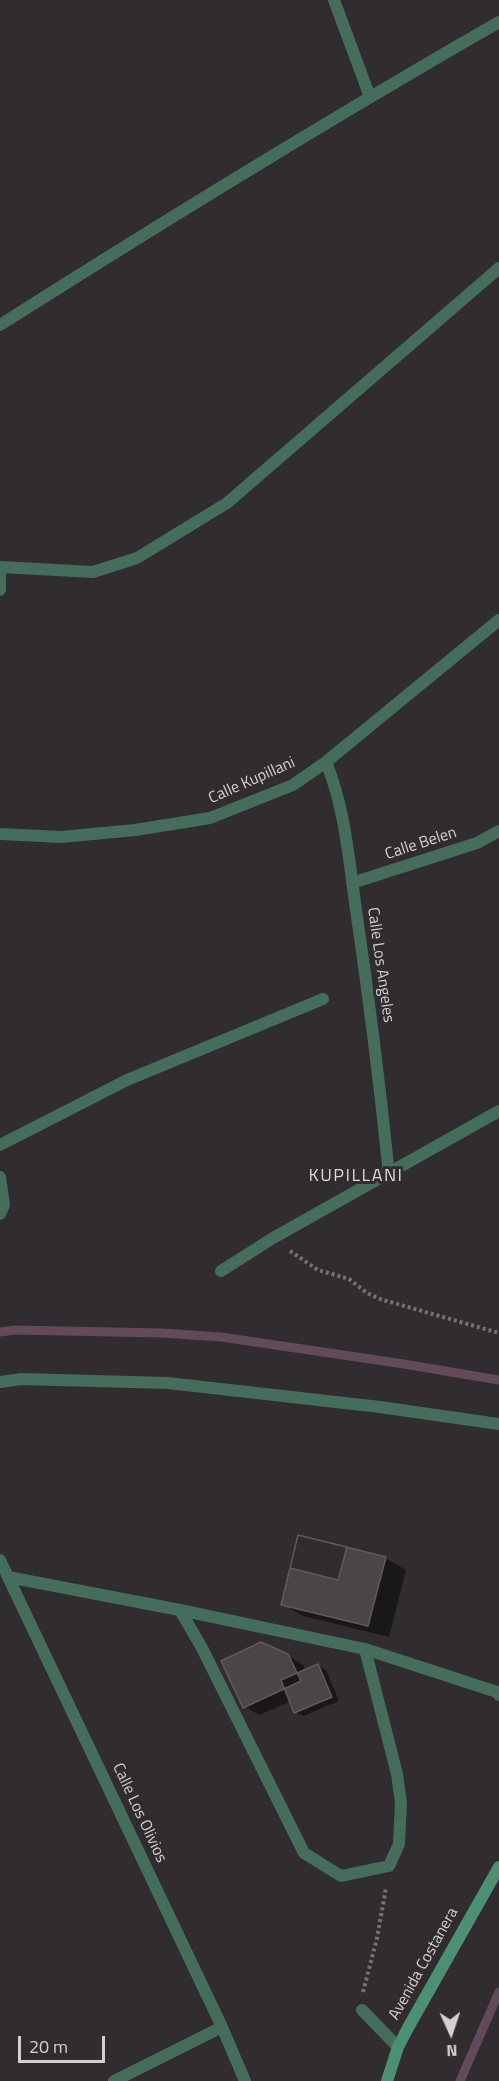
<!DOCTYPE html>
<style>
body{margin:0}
#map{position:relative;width:499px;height:2081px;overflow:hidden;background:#312c2f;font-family:"Titillium Web",sans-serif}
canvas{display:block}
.north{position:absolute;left:421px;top:2003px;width:60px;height:60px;-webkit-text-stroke:4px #312c2f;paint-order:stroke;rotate:177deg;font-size:16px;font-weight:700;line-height:24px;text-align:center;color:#d3d0d2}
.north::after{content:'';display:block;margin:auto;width:21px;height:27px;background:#d3d0d2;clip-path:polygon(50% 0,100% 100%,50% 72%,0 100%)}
.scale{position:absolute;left:18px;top:2036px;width:87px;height:27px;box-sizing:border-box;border:3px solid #d3d0d2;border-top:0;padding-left:8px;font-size:18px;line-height:21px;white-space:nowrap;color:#d3d0d2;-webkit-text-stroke:4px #312c2f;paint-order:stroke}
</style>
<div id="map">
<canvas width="499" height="2081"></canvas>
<div class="north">N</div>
<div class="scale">20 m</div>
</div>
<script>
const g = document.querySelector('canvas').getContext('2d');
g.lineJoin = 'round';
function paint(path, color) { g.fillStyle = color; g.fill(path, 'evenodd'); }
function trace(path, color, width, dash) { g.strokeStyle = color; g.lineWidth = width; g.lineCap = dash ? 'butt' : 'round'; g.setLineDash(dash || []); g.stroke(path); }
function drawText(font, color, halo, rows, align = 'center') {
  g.font = font + ' "Titillium Web",sans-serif'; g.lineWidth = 6; g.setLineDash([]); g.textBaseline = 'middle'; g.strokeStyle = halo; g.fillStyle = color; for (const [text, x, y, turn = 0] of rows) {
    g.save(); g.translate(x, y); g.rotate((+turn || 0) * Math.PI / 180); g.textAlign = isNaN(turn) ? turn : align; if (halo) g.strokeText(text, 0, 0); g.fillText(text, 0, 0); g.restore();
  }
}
const shadow = new Path2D(`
 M385,1558l21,12 -17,67 -86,-21 -21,-12z
 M288,1656l15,9 3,6 12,-5 8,4 13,31 -36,15 -8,-4 -4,-11 -32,14 -15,-9z`);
const stream = new Path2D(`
 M0,1332l15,-2 147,3 59,4 183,27 95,16
 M460,2081l39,-89`);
const building = new Path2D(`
 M298,1535l88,22 -18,69 -87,-21z
 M298,1535l49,12 -9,33 -48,-12z
 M261,1642l27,12 13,27 -58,27 -22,-47z
 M318,1664l14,33 -38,16 -13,-33z`);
const path = new Path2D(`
 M290,1251l28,19 31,9 18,14 13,6 119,34
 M363,1992l14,-54 9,-50`);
const street = new Path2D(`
 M334,0l36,97
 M0,325c164,-104 330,-206 499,-303
 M0,567l93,5 44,-14 90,-55 272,-235
 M0,567v23
 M326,762c19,46 23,99 30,148 13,88 24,176 33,265
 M0,834l61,3 74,-7 75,-12 83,-33 33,-23 173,-142
 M352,883l125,-40 22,-12
 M0,1145l127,-65 196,-81
 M0,1177l4,28 -4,9
 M221,1271l52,-33 226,-127
 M0,1382l21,-3 147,4 212,24 119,17
 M0,1560l222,467 23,54
 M8,1577l172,33 185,39 132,43 2,3
 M180,1610l22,38 102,205 37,23 48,-10 10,-22 2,-41 -4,-29 -32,-125
 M362,2010l36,37
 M114,2081l108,-54`);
const secondary = new Path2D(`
 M387,2081l11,-34 11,-21 90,-159`);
const streetNames = [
 ["Calle Kupillani",252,781,-24],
 ["Calle Belen",421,844,-18],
 ["Calle Los Angeles",380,965,82],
 ["Calle Los Olivios",139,1813,65],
 ["Avenida Costanera",424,1964,-61]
];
const neighbourhoodNames = [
 ["KUPILLANI",356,1177]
];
paint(shadow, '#0007');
trace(stream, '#624a5a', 9);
paint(building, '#4b4548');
trace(building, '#605a5d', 1.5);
trace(path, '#767274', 4, [3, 3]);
trace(street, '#446d5b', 12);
trace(secondary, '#4c9074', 12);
drawText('16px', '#d3d0d2', '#312c2f', streetNames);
g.letterSpacing = '1.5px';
drawText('18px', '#dcd5d9', '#312c2f', neighbourhoodNames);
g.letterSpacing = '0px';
</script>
